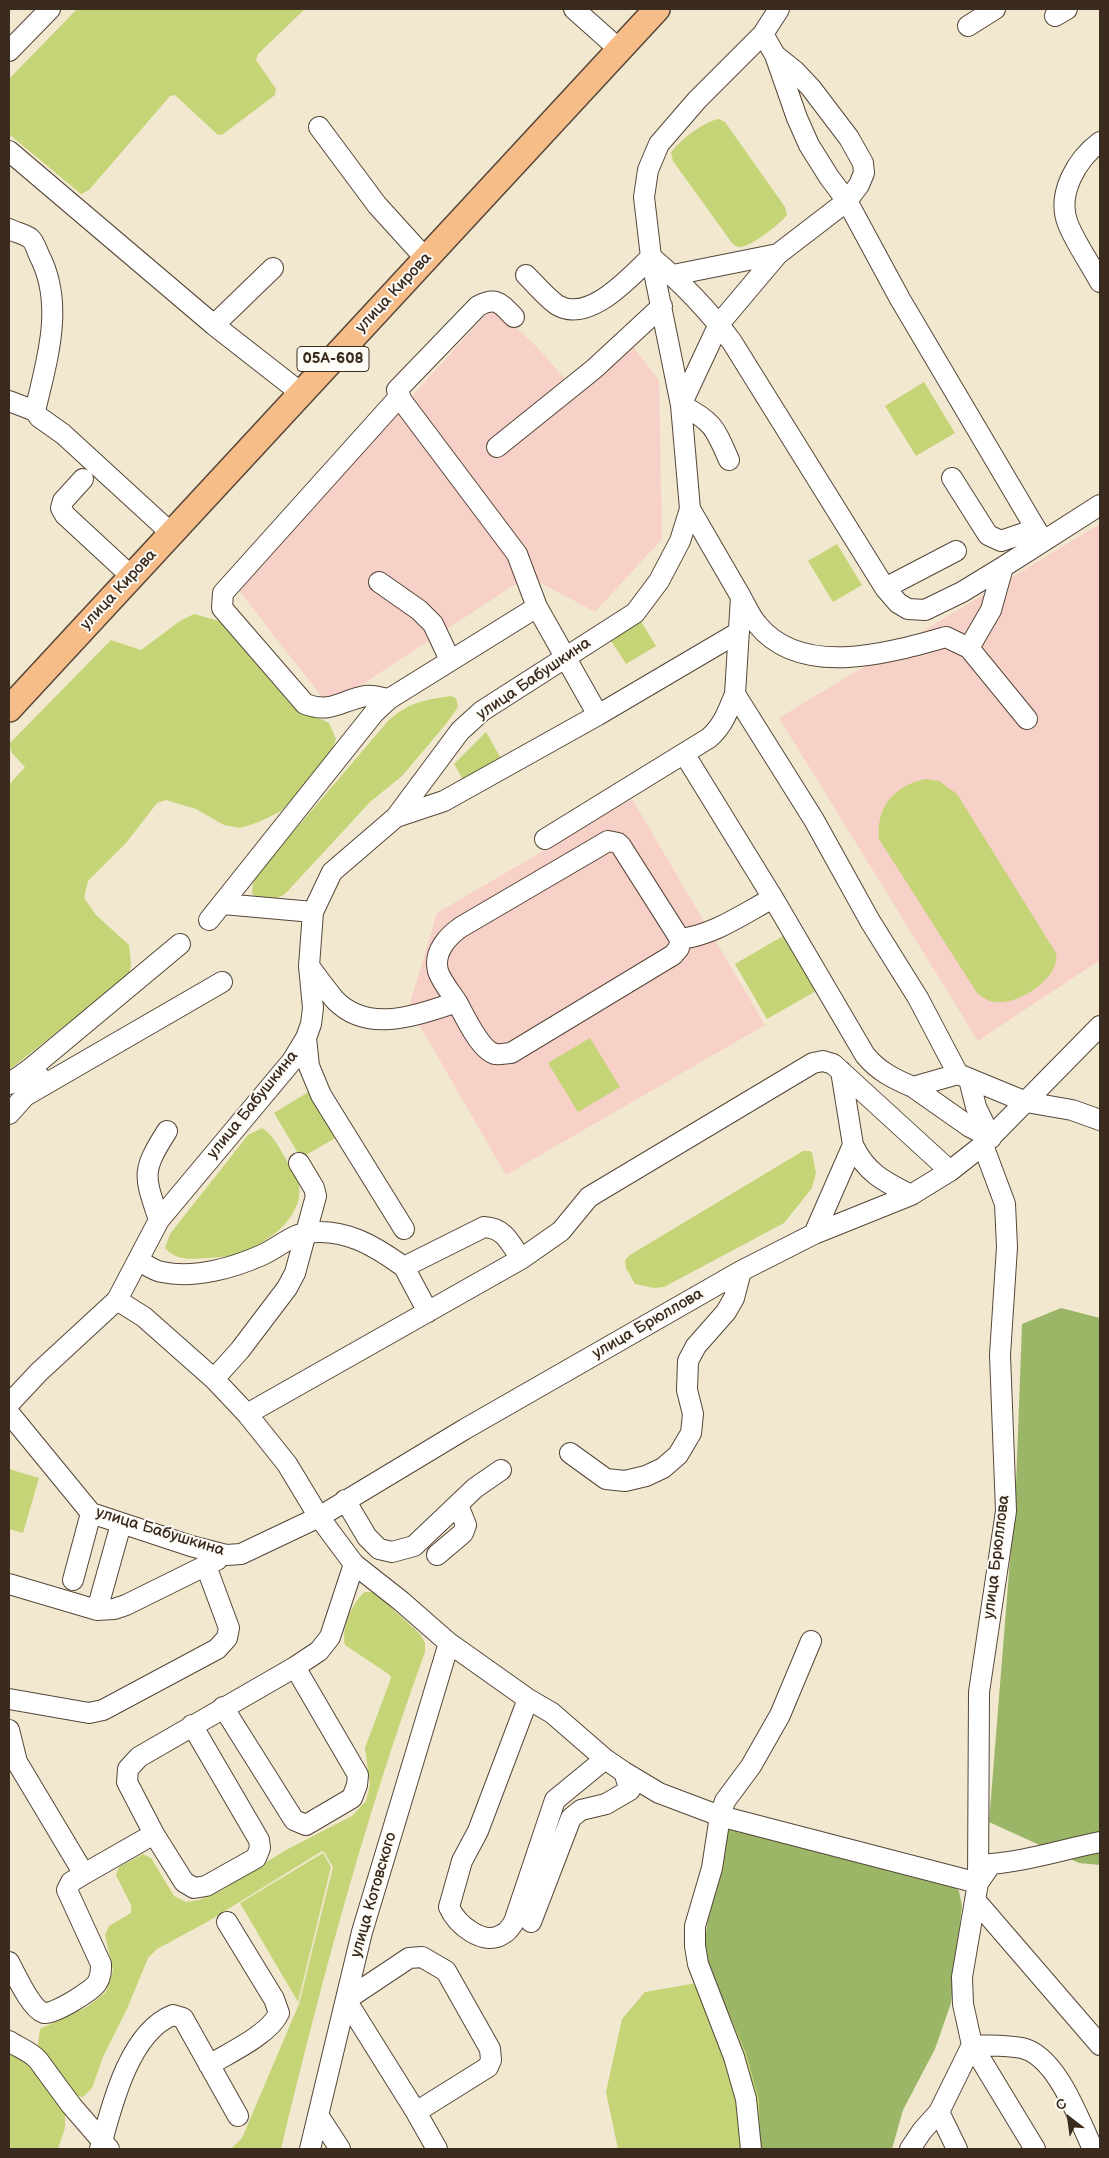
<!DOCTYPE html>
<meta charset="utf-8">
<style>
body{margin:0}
#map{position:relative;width:1109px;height:2158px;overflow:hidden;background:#f2e8cf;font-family:"Balsamiq Sans",sans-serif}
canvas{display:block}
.frame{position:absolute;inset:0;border:10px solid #3b2a1e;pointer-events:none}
.north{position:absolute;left:1044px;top:2093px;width:50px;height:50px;-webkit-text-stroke:4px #fdfcf7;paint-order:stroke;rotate:330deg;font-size:14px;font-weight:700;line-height:20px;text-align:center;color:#3b2a1e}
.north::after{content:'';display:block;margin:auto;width:18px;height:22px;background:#3b2a1e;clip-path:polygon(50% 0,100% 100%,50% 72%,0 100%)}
</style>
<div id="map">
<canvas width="1109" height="2158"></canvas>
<div class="frame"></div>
<div class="north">С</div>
</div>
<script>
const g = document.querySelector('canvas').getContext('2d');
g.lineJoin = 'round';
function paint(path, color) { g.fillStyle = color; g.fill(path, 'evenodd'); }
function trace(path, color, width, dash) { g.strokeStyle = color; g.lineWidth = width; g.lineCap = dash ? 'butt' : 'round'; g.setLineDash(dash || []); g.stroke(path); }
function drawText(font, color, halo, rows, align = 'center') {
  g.font = font + ' "Balsamiq Sans",sans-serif'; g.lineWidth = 4; g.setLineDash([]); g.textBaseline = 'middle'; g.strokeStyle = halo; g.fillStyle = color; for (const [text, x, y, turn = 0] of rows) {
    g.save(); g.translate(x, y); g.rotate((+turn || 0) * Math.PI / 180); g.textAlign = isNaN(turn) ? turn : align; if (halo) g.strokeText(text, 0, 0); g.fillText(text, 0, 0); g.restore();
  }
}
const built = new Path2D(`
 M493,307l41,37 32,36 58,-45 35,45 3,159 -67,73 -67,-36 -199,130 -92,-118z
 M1100,524v436l-122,81 -199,-323z
 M632,799l133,226 -259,150 -97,-168 28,-94z`);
const green = new Path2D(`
 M77,9h228l-47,45 -2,6 20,29 -1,6 -52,39 -5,1 -43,-40 -5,1 -81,94 -8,4 -72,-60v-55z
 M719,119l6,3 60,85 2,8c-7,9 -37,33 -48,32 -2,0 -5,-2 -7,-4l-59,-82 -2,-8c7,-12 34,-32 48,-34z
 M924,382l31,51 -39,23 -31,-50z
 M837,544l25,41 -29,17 -25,-41z
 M194,614l25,7 73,85 10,8 15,3 12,6 7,16 -7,19 -48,53 -22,11 -19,6 -16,-3 -28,-16 -30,-9 -9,3 -31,40 -38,38 -4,17 12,17 33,30 2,20 -2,10 -120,95v-285l16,-18 -13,-14 -3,-9 102,-104 30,10 39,-29z
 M640,620l16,26 -30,18 -16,-25z
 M451,696l5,2 2,9 -12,17 -44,52 -32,26 -85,92c-11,7 -21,7 -33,0l1,-11 2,-6 133,-156c21,-19 36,-21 63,-25z
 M486,732l17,30 -38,21 -11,-19z
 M925,779l14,2 18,13 99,159c5,23 -33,49 -55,49 -10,1 -16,-3 -24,-9l-98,-154c-3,-32 15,-53 46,-60z
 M783,936l33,55 -49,28 -32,-55z
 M590,1038l30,49 -42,25 -30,-49z
 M310,1091l27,46 -36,21 -27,-45z
 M262,1128c12,8 18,21 25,33 4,7 11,16 12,24 5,35 -37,62 -66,70 -8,2 -18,2 -26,3 -17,1 -30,3 -42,-10l5,-14 78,-99z
 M803,1151h7l2,2 4,20 -4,15 -28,35 -120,64 -10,1 -19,-4 -9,-16 -1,-8 5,-5z
 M9,1469l30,9 -16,55 -14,-4z
 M365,1592h9l46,42 5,9v9c-59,162 -104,330 -144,497h-50l11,-11 57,-134 34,-137 -9,-15 -2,-1 -115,71 -50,27 -9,9 -21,51 -24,48 -11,31 -9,9 -5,-1 -40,-51 2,-16 47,-22 19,-15 7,-22 -8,-35 4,-9 22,-13v-8l-15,-30 3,-8 24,-13 8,4 23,38 12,6 13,-2 21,-9 66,-41 66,-34 14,-15 4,-16 -5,-37 26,-70 -1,-3 -45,-30c-4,-16 7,-43 20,-53z
 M323,1853l8,14 -33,135 -58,-99z
 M749,1974l68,175h-199l-12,-57 16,-73 23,-27z
 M9,2051l29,23 27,37v17l-7,21h-49z`);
const forest = new Path2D(`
 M1061,1308l39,10v547l-21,-2 -90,-41 27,-337 6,-161z
 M735,1824l212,57 12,10 3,15 -11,97 -16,46 -32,61 -11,39h-132l-1,-49 -13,-47 -38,-88 -3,-25 15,-105 5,-7z`);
const minor = new Path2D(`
 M574,9l46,41
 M779,9l-16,25 -66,66 -38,44 -11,26 -4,27 7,60 30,148 9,104 51,88 -6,97 79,126 56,101 48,77 40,76 68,28 46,8 28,10
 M1055,16l12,-7
 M968,26l27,-17
 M763,34l12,21 22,63 12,27 20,32 18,24 53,98 143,242
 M9,51l41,-42
 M319,127l58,78 49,54
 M1100,142c-23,17 -44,52 -32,82 8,20 22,39 32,58
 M9,151l205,174 87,68
 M9,229c6,3 15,5 21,9 4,3 7,12 9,17 26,49 8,105 -4,156
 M526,275c10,10 20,22 31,30 32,19 73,-28 94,-48 30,25 58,54 81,85l153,246 13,15 10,6 17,1 37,-18 41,-25 97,-62
 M673,275l105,-21 69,-53 12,-16 5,-12 -1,-10 -14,-25 -38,-50 -16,-17 -20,-16
 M514,317c-13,-13 -17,-21 -36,-11l-81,84 5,11 115,153 20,53 61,108
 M214,325l59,-57
 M9,401l26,10 4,6 24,17 108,99
 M497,447l97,-78 68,-63
 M729,460c-14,-32 -16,-39 -48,-55l38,-81 59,-70
 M952,478l36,57 13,6 35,-12
 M83,479l-20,22 -2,7 4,7 66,61
 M379,582l40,28 14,14 17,36
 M885,588l71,-37
 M741,597c5,9 9,19 16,27 44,55 132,29 189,13l23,11 58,71
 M969,648l22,-38 12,-43
 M389,699c-7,-1 -16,-4 -23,-3 -25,4 -34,18 -61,8l-83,-96 1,-15 177,-197
 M685,755l88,143 92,157c13,16 29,24 48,32l45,-13
 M396,817l48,-16 154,-86 141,-83
 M545,839l164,-101c14,-12 19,-27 26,-44
 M223,904l90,8
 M209,920l165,-207 15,-14 148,-92
 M680,939c34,-4 63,-25 93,-41
 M309,966c8,11 17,23 26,34 34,35 84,14 122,2 7,13 23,48 38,52 5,1 11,-1 16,-1l162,-98 6,-7 1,-9 -59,-93 -3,-3 -10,-2 -147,86c-13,9 -28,25 -23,44 3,10 13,22 19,31
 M306,1038l3,28 12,29 83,134
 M30,1069l150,-125
 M969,1079l7,28 15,31
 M9,1084l21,-15 9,7
 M913,1087l57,40 21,11
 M9,1114l16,-18 197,-114
 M853,1145c13,28 32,37 58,50
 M159,1220c-15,-45 -18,-48 8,-89
 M814,1234l39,-89 -12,-74
 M138,1260c7,4 16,11 24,12 32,7 71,-4 100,-17 14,-6 29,-20 44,-22 38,-6 69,13 98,34l80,-40c21,1 26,16 37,32
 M404,1267l24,45
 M117,1300l27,17 70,62 33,35 40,50 32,53 35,47 47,37 48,42 79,56 24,14 53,46 19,13 35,21 61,23 258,67
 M214,1379l26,-29 47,-62 8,-15 21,-77 -2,-8 -15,-25
 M9,1404l30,-32 78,-72 42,-80 133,-159 14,-23 5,-14 2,-16 -4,-42 4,-54 19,-40 64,-55 64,-86 22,-20 153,-98 24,-32 21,-40 10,-32
 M9,1413l82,100 100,33 35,9 15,-1 78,-37 146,-88 276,-158 73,-37 97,-39 39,-24 33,-26 117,-119
 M247,1414l274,-155 40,-28 28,-34 224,-134 10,-2 10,3 117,107
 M570,1453l36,26 19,2 21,-5 17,-8 15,-13 13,-22 2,-19 -6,-24 1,-29 8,-15 30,-34 8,-14 7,-27
 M345,1500l22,37 12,12 13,3 22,-6 61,-58 26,-18
 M437,1555l26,-22 3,-8 -8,-20
 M73,1580l18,-67
 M9,1584l88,26 24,-86
 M97,1610l17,-1 12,-4 91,-45
 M9,1699l80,14 14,-3 114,-61 10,-11 2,-10 -23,-62
 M528,1699l-50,132 -16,30 -13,46c8,18 35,40 54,27 5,-2 8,-8 11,-12l41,-122 50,-41
 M223,1707l71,113 12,5 46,-27 5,-13 1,-10 -63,-108
 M192,1725l67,115 1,8 -4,10 -50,28 -12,2 -10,-6 -30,-48 -27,-52 1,-13 11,-12 156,-90 24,-16 11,-14 24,-73
 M9,1730l8,32 67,112
 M978,1883l1,-191 27,-181 -6,-156 7,-108 -2,-43 -22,-59
 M975,1900l125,145
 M531,1922l40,-104 10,-8 25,-6 24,-14 -6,-18
 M9,1962c7,13 22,47 35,51 9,2 48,-22 53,-30 4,-6 4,-12 4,-19l-34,-74 4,-8 13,-8 70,-40
 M9,2041c10,7 21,10 29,19l33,45 38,44
 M209,2065c20,-12 61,-31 70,-52l-5,-14 -47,-77
 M416,2112l72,-45 3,-7 -1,-11 -44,-78 -24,-14 -13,1 -63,42 70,112 21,37
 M939,2112l18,37
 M318,2115l22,34
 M100,2149c11,-41 29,-117 73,-134l10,3 55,98
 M310,2149l52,-217 87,-289
 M751,2149l-5,-50 -12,-42 -36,-93 -3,-18v-20l17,-58 8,-52 5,-15 26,-35 29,-51 31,-74
 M910,2149l12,-18 17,-19 33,-67c16,1 34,0 50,3 35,8 57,72 71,101
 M1035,2149l-63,-104 -9,-41 -1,-27 16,-94 13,-19c38,-3 73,-15 109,-22`);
const major = new Path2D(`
 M9,709l648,-700`);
const shields = [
 [333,359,72]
];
const shieldNames = [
 ["05А-608",333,359]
];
const streetNames = [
 ["улица Кирова",394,293,-47],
 ["улица Кирова",119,590,-47],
 ["улица Бабушкина",534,679,-34],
 ["улица Бабушкина",253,1105,-51],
 ["улица Брюллова",648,1324,-30],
 ["улица Бабушкина",160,1532,17],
 ["улица Брюллова",997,1557,-83],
 ["улица Котовского",374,1895,-74]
];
paint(built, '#f7d1c8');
paint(green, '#c4d476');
paint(forest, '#9bb667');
trace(minor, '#564639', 22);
trace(major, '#564639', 28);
trace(minor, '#fff', 20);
trace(major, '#f7bd88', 25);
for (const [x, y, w] of shields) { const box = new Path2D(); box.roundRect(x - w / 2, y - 12.5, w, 25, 4); g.fillStyle = '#fdfcf7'; g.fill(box); trace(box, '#3b2a1e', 1); }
drawText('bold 15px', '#3b2a1e', null, shieldNames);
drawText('16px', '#3b2a1e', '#fdfcf7', streetNames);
</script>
